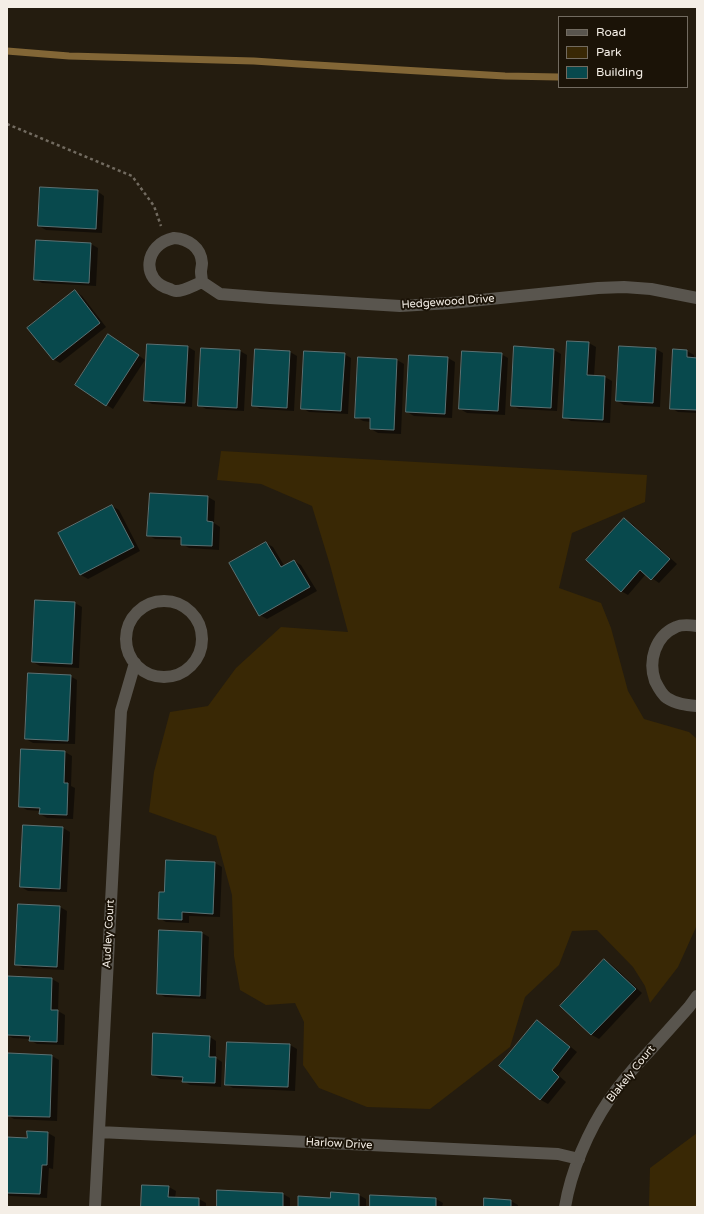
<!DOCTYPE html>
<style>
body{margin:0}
#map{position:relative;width:704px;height:1214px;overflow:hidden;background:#241c0f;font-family:"Varela Round",sans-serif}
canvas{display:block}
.frame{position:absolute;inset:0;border:8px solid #f4eee6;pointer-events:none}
.legend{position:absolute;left:558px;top:16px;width:130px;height:72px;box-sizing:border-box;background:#1b1307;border:1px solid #726b60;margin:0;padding:5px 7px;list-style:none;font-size:12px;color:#f4eee6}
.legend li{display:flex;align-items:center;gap:8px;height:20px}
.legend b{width:20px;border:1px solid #726b60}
</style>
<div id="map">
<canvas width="704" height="1214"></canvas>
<div class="frame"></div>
<ul class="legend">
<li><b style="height:5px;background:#59554e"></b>Road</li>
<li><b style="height:11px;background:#392805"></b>Park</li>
<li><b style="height:11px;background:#08494d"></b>Building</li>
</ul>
</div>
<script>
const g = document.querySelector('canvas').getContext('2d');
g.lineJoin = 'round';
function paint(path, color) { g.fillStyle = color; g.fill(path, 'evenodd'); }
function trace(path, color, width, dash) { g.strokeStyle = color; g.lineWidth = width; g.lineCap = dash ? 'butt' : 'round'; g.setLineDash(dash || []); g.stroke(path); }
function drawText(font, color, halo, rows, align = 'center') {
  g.font = font + ' "Varela Round",sans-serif'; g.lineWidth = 4; g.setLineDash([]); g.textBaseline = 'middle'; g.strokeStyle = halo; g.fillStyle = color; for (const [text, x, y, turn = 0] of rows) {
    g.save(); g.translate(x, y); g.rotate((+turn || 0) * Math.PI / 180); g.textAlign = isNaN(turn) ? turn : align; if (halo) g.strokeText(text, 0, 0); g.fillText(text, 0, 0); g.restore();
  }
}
const green = new Path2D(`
 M221,451l426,24 -2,27 -73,31 -13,55 42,15 10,25 17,63 16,28 45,13 8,7v186l-19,42 -28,36 -5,-17 -12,-19 -36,-37 -25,1 -13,34 -34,32 -15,50 -41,32 -39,30 -63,-2 -48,-19 -16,-23 1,-43 -9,-19 -29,2 -26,-15 -6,-34 -2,-61 -16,-59 -67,-24 5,-40 16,-60 38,-6 28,-38 45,-41 67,5 -18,-67 -18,-59 -51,-22 -44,-4z
 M697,1133v74h-48l1,-39z`);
const shadow = new Path2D(`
 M97,191l7,5 -2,37 -56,-3 -7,-4z
 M37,241l54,3 7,4 -2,38 -54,-3 -7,-4z
 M75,291l7,5 24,31 -46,36 -7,-4z
 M115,339l30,21 -32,49 -37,-24z
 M568,342l21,1 7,4 -2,29 11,1 7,4 -2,42 -39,-2 -7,-4z
 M188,347l7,4 -3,56 -40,-3 -7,-4z
 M656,349l7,4 -3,54 -36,-2 -7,-4z
 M554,350l7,4 -4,57 -38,-2 -7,-4z
 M240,351l7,4 -3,56 -38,-2 -7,-4z
 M674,351h13l7,4v3l3,1v54l-19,-1 -7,-4z
 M290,352l7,4 -3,55 -34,-2 -7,-4z
 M344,354l7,4 -3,56 -39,-2 -7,-4z
 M501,354l7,4 -3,57 -38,-2 -7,-4z
 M359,358l38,2 7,4 -3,70 -23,-1 -7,-4v-7l-8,-1 -7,-4z
 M448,358l7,4 -3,56 -38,-2 -7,-4z
 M208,497l7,4 -1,22 6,4 -1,23 -30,-2 -7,-4v-4l-27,-1 -7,-4z
 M112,506l7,4 21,41 -52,28 -7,-4z
 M624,519l7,4 46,41 -18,19 -13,-9 -18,21 -7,-4z
 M266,543l7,4 12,20 9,-6 7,4 16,26 -50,28 -7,-4 -29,-51z
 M75,603l7,4 -3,61 -39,-2 -7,-4z
 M70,676l7,4 -2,64 -42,-1 -7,-4z
 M65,752l7,4 -1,30 4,2 -2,31 -26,-1 -7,-4 1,-3 -14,-1 -7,-4z
 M24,826l39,2 7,4 -3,60 -39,-1 -7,-4z
 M215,863l7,4 -2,50 -31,-1v7l-23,-1 -7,-4 6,-25z
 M60,907l7,4 -3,59 -41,-2 -7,-4z
 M202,933l7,4 -3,62 -41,-2 -7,-4z
 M604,960l7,4 31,29 -43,46 -7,-4 -31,-29z
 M8,977l44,2 7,4 -1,28 7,4 -1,30 -27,-1 -7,-4v-1l-17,-1 -6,-3z
 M537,1021l7,4 33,27 -19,23 8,7 -18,22 -7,-4 -41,-34z
 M210,1037l6,4v17l6,4 -1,25 -31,-2 -7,-4 1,-1 -24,-1 -7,-4z
 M290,1045l7,4 -2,42 -62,-3 -7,-4z
 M9,1054l43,2 7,4 -2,61 -43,-2 -7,-4z
 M48,1133l7,4 -2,32 -4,-1 -2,30 -37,-2 -3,-2v-56l21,1z
 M169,1187l7,4 -1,7 24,1 7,4v4h-64z
 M218,1191l65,3 7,4v9h-72z
 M332,1193l27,2 7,4v8h-67l32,-8z
 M436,1199l7,4 -1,4h-71z
 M511,1201l7,4v2h-33z`);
const stream = new Path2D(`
 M7,51l62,5 185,5 45,3 206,12 54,1`);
const building = new Path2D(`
 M40,187l58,3 -2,39 -58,-3z
 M36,240l55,3 -2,40 -55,-3z
 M75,290l25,33 -47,37 -26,-32z
 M108,334l31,21 -33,51 -31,-21z
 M567,341l22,1 -2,33 18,1 -2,44 -40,-2z
 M147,344l41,2 -3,57 -41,-2z
 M514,346l40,3 -3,59 -40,-2z
 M619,346l37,2 -3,55 -37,-2z
 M201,348l39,2 -3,58 -39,-2z
 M255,349l35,2 -3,57 -35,-2z
 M673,349l14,1v7l10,1v52l-27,-1z
 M304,351l41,2 -4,58 -40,-2z
 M462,351l40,2 -4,58 -39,-2z
 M409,355l39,2 -3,57 -39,-2z
 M358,357l39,2 -3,71 -24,-1v-11h-15z
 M150,493l58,3 -1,25 6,1 -1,24 -31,-1v-8l-34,-1z
 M112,505l22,42 -54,28 -22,-42z
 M624,518l46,41 -19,21 -11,-10 -19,22 -35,-32z
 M266,542l15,25 13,-7 16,27 -51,29 -30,-53z
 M35,600l40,2 -3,62 -40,-2z
 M28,673l43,2 -3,66 -43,-2z
 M21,749l44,2 -1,32h4l-1,32 -28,-1 1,-6 -21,-1z
 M23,825l40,2 -3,62 -40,-2z
 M166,860l49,2 -2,52 -31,-2v8l-24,-1 1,-27h5z
 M18,904l42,2 -3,61 -42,-2z
 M159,930l43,2 -2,64 -43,-2z
 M604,959l32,30 -45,46 -31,-29z
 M7,976l45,2 -1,32h7l-1,32 -28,-1 1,-5 -23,-1z
 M537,1020l33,27 -18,23 7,7 -19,23 -41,-34z
 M153,1033l57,3 -1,21h7l-1,26 -33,-1 1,-5 -31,-2z
 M227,1042l63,2 -2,43 -63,-2z
 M8,1053l44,2 -2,62 -43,-1z
 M27,1131l21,1 -1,33h-5l-2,29 -33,-1v-56l20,1z
 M142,1185l27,1 -1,11 31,1v9h-58z
 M217,1190l66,3v14h-66z
 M331,1192l28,2v13h-61v-11l32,2z
 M370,1195l66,3v9h-66z
 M484,1198l27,2v7h-27z`);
const path = new Path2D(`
 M7,124l125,52 22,30 7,20`);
const street = new Path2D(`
 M174,238c14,1 27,9 28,25 0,3 -1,6 -1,9 0,3 1,7 1,10 -8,3 -17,9 -26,9 -1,0 -5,-1 -6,-2 -30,-8 -26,-45 4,-51z
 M202,282l18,12 50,4 130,8 51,-3 147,-15 26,-1 27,2 46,9
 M126 639a38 38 0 1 1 76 0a38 38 0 1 1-76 0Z
 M697,626c-7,-1 -15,-2 -21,1 -21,9 -28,34 -21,54 3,6 7,14 12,17 9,6 20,7 30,8
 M99,1132l459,22 21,5
 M95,1207l26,-496 14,-48
 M565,1207c6,-36 23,-76 44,-107 10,-15 22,-29 35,-43 15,-16 30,-33 45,-50l8,-11`);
const streetNames = [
 ["Hedgewood Drive",448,302,-4],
 ["Audley Court",109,934,-87],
 ["Blakely Court",631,1074,-51],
 ["Harlow Drive",339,1144,3]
];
paint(green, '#392805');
paint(shadow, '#0007');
trace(stream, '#826636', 7);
paint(building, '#08494d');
trace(building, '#5b7173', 1);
trace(path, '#726b60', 2.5, [3, 3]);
trace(street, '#59554e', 12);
drawText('11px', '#f4eee6', '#1b1307', streetNames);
</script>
